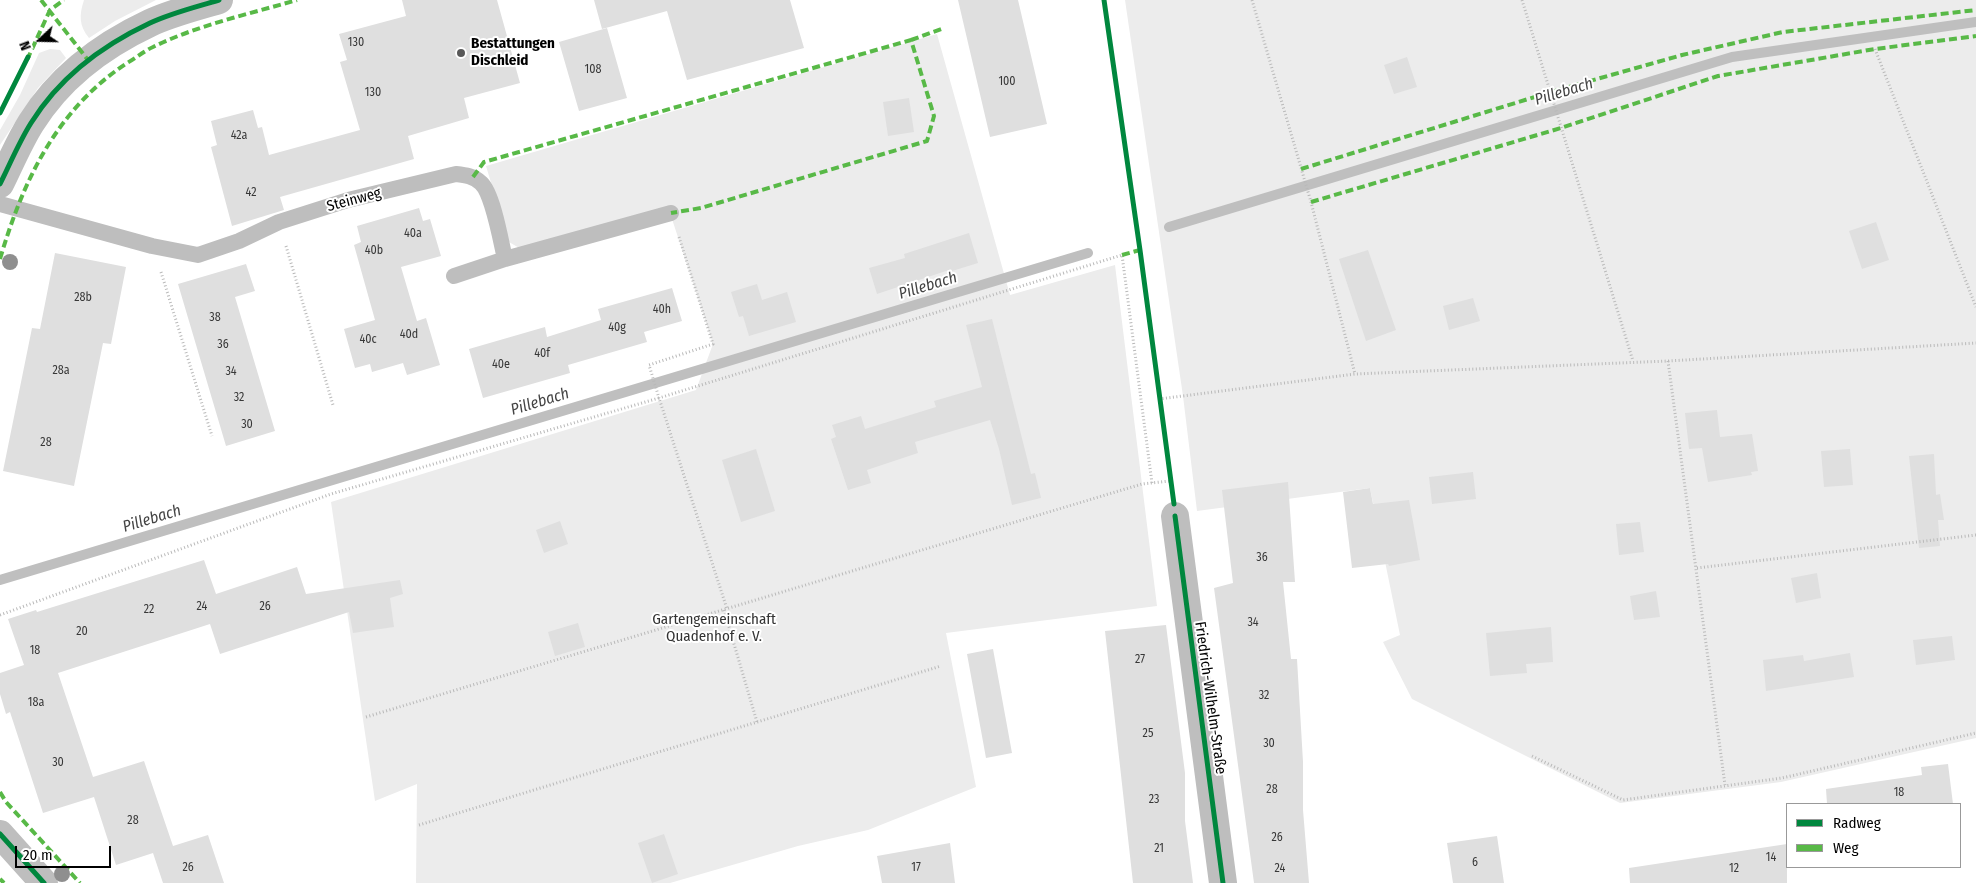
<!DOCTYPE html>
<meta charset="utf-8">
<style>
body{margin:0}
#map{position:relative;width:1976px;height:883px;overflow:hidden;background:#fff;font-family:"Fira Sans Condensed",sans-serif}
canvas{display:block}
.legend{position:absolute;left:1786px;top:803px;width:175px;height:65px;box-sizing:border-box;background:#fff;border:1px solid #999;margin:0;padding:6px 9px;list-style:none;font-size:15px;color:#000}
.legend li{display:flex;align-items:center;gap:10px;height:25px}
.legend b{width:25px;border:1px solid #999}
.north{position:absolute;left:15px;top:15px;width:50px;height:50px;-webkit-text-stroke:4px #fff;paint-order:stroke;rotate:249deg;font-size:14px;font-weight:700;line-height:20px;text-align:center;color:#000}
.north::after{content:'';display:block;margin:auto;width:18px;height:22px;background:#000;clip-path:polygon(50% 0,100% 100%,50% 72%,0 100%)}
.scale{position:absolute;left:15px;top:846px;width:96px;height:22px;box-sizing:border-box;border:2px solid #000;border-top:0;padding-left:6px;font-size:15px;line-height:18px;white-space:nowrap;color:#000;-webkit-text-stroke:4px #fff;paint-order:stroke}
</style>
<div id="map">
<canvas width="1976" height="883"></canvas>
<ul class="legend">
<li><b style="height:6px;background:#00873e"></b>Radweg</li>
<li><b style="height:6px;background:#58b947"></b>Weg</li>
</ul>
<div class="north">N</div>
<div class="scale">20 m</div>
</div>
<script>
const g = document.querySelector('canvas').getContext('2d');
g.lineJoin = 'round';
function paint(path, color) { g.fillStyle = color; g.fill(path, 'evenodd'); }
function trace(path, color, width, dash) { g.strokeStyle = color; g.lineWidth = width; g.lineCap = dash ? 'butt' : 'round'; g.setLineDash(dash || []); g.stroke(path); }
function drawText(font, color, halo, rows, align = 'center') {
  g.font = font + ' "Fira Sans Condensed",sans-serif'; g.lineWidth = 4; g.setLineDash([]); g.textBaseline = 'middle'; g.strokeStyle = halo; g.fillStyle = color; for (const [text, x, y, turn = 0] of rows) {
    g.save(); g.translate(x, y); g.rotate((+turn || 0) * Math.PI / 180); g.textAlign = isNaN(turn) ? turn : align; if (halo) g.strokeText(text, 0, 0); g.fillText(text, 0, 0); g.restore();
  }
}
const green = new Path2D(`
 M84,0h72l-41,21 -26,17c-10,-12 -10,-23 -5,-38z
 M1125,0h851v738l-195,44 -161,21 -208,-104 -29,-57 17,-7 -30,-147 -173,23 -14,-115z
 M937,34l73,261 105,-30 42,341 -211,27 30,154 -108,43 -70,16 -128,37h-254l1,-99 -42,17 -44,-299 365,-112 17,-46 -41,-125 -151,30 -12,-7 -23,-76z
 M50,49l10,1 6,8 -28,30 -38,57v-15l20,-35 19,-42z`);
const stream = new Path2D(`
 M1169,227l563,-170 244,-35
 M0,580l1088,-327`);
const building = new Path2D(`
 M402,0h95l23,83 -56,15 5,20 -61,18 6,23 -134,38 4,13 -52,16 -21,-79 6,-2 -6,-24 42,-11 5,18 4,-1 7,28 91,-25 -20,-68 7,-2 -8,-26 67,-18z
 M594,0h196l14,48 -117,32 -20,-69 -65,18z
 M958,0h60l29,124 -57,13z
 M607,28l20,70 -48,13 -20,-69z
 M1407,57l10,30 -23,7 -10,-29z
 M909,98l5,34 -26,4 -5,-34z
 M419,208l4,13 7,-2 11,37 -40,11 16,54 9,-3 14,47 -33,10 -4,-12 -31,9 -2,-8 -15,4 -11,-39 31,-9 -21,-75 7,-3 -4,-16z
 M1876,222l13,38 -27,9 -13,-38z
 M969,233l9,30 -29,9v-2l-72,24 -8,-26 36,-10 -1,-4z
 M1368,250l28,80 -30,11 -27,-82z
 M55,253l71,14 -15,77 -8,-1 -29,143 -71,-15 29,-143 8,1z
 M246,264l9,27 -20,6 40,134 -49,15 -48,-162z
 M757,284l5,16 25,-8 9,30 -47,14 -6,-20 -4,1 -8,-25z
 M672,288l10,33 -38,11 3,10 -79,23 2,8 -87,25 -14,-49 76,-22 2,10 54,-17 -3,-11z
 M1473,298l7,23 -31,9 -6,-24z
 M992,319l39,155 4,-1 6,25 -29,7 -13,-56 -9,-29 -75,22 3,11 -51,17 4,13 -23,7 -17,-51 5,-2 -4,-12 29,-9 4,13 71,-22 -2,-6 48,-14 -16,-62z
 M1717,410l3,27 32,-3 6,37 -7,1 1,3 -44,7 -6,-34 -13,1 -4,-36z
 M756,449l19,62 -34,11 -19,-62z
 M1850,449l3,36 -29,2 -3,-36z
 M1934,454l2,41 4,-1 4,26h-6l2,26 -21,2 -10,-92z
 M1473,472l3,27 -44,5 -3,-27z
 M1288,482l7,100h-12l8,77h6l6,103v48l6,73h-55l-40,-295 19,-5 -11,-93z
 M1370,488l3,16 36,-4 11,60 -31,6 -1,-2 -36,4 -9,-76z
 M560,521l8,23 -24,9 -8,-23z
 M1640,522l4,30 -25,3 -3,-31z
 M204,560l12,34 81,-27 9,27 94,-14 3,14 -13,4 4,29 -41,6 -4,-21 -129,42 -10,-30 -152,49 35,104 51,-16 29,85 35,-11 16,48h-61l-10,-30 -37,12 -22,-68 -51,16 -33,-101 -4,2 -6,-20v-21l24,-8 -16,-46 28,-9 1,2z
 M1817,573l4,25 -25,5 -5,-25z
 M1656,591l4,26 -26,3 -4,-24z
 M578,623l7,24 -30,9 -7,-24z
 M1166,625l19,148v48l8,62h-60l-28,-252z
 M1551,627l2,35 -27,2 1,9 -37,3 -4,-43z
 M1952,636l3,24 -39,5 -3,-25z
 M993,649l19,104 -26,5 -19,-104z
 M1850,653l4,24 -88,14 -3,-31 40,-5 1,6z
 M1948,764l5,40h-126l-1,-15 96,-14 -1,-8z
 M664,834l14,40 -26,9 -14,-40z
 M1497,836l7,47h-51l-6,-40z
 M950,843l5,40h-73l-5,-27z
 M1787,844v39h-157l-1,-15z`);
const path = new Path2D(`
 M1252,0l59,202 44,172
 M1522,0l111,361
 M1875,49l101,258
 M679,237l34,107 -64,21 10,33 463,-143 30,228
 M286,246l47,159
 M161,272l51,164
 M1668,361l57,424
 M1159,399l196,-25 313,-13 308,-18
 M1697,568l279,-33
 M724,610l33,112
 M0,615l331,-121 328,-96 68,211
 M366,717l776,-233 28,-3
 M1532,756l91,44 159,-22 194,-45
 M419,825l522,-159`);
const lane = new Path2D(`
 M0,204l152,42 46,9 41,-14 40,-19 69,-22 108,-26c9,1 18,2 25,9 12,11 20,59 24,76
 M454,276l51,-17 166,-46`);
const street = new Path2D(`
 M0,184c10,-20 19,-42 31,-61 28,-45 72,-78 119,-100 21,-10 46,-16 69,-23
 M1175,516l48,367
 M0,834l44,49`);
const quiet = new Path2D(`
 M41,0l47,60
 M911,40l33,-12
 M27,60l23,-50 14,-10
 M1301,169l250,-77 131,-37 101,-23 193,-22
 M473,177l11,-15 427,-122 23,76 -7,25 -226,67 -30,5
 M1311,202l250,-74 157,-52 157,-27 101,-13
 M1122,255l18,-5
 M0,259c23,-78 56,-149 127,-196 9,-5 17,-12 26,-16 45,-22 96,-33 144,-47
 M0,792l6,10 74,81
 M0,879l4,4`);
const cycleway = new Path2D(`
 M1104,0l36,250 34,254
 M0,113l28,-56
 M0,184c10,-20 19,-42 31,-61 28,-45 72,-78 119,-100 21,-10 46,-16 69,-23
 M1175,516l48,367
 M0,834l44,49`);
const trees = [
 [10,262],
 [62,874]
];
const markers = [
 [461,53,5,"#595959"]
];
const numberNames = [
 ["130",356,43],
 ["108",593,70],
 ["100",1007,82],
 ["130",373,93],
 ["42a",239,136],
 ["42",251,193],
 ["40a",413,234],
 ["40b",374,251],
 ["28b",83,298],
 ["40h",662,310],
 ["38",215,318],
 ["40g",617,328],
 ["40d",409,335],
 ["40c",368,340],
 ["36",223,345],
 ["40f",542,354],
 ["40e",501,365],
 ["28a",61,371],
 ["34",231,372],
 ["32",239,398],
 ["30",247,425],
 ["28",46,443],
 ["36",1262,558],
 ["24",202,607],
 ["26",265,607],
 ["22",149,610],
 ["34",1253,623],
 ["20",82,632],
 ["18",35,651],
 ["27",1140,660],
 ["32",1264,696],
 ["18a",36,703],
 ["25",1148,734],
 ["30",1269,744],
 ["30",58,763],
 ["28",1272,790],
 ["18",1899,793],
 ["23",1154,800],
 ["28",133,821],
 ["26",1277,838],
 ["21",1159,849],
 ["14",1771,858],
 ["6",1475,863],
 ["26",188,868],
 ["17",916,868],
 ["24",1280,869],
 ["12",1734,869]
];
const poiNames = [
 ["Bestattungen",471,44],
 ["Dischleid",471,61]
];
const streetNames = [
 ["Steinweg",354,200,-15],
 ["Friedrich-Wilhelm-Straße",1210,698,82]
];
const parkNames = [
 ["Gartengemeinschaft",714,620],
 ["Quadenhof e. V.",714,637]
];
const waterNames = [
 ["Pillebach",1564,92,-17],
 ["Pillebach",928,286,-17],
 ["Pillebach",540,402,-17],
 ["Pillebach",152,519,-17]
];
paint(green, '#ececec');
trace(stream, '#bfbfbf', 10);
paint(building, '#dfdfdf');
trace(path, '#b9b9b9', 3, [1, 2.5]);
trace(lane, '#bebebe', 16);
trace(street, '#bebebe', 28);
trace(quiet, '#58b947', 4, [8, 4]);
trace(cycleway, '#00873e', 5);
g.fillStyle = '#8f8f8f';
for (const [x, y] of trees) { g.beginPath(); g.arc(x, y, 8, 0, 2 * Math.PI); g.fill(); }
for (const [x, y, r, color] of markers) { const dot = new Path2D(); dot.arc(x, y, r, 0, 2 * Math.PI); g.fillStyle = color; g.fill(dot); trace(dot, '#fff', 2); }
drawText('12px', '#383838', null, numberNames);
drawText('bold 15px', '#000', '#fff', poiNames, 'left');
drawText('15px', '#000', '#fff', streetNames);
drawText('15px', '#333', '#fff', parkNames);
drawText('italic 16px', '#444', '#fff', waterNames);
</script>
